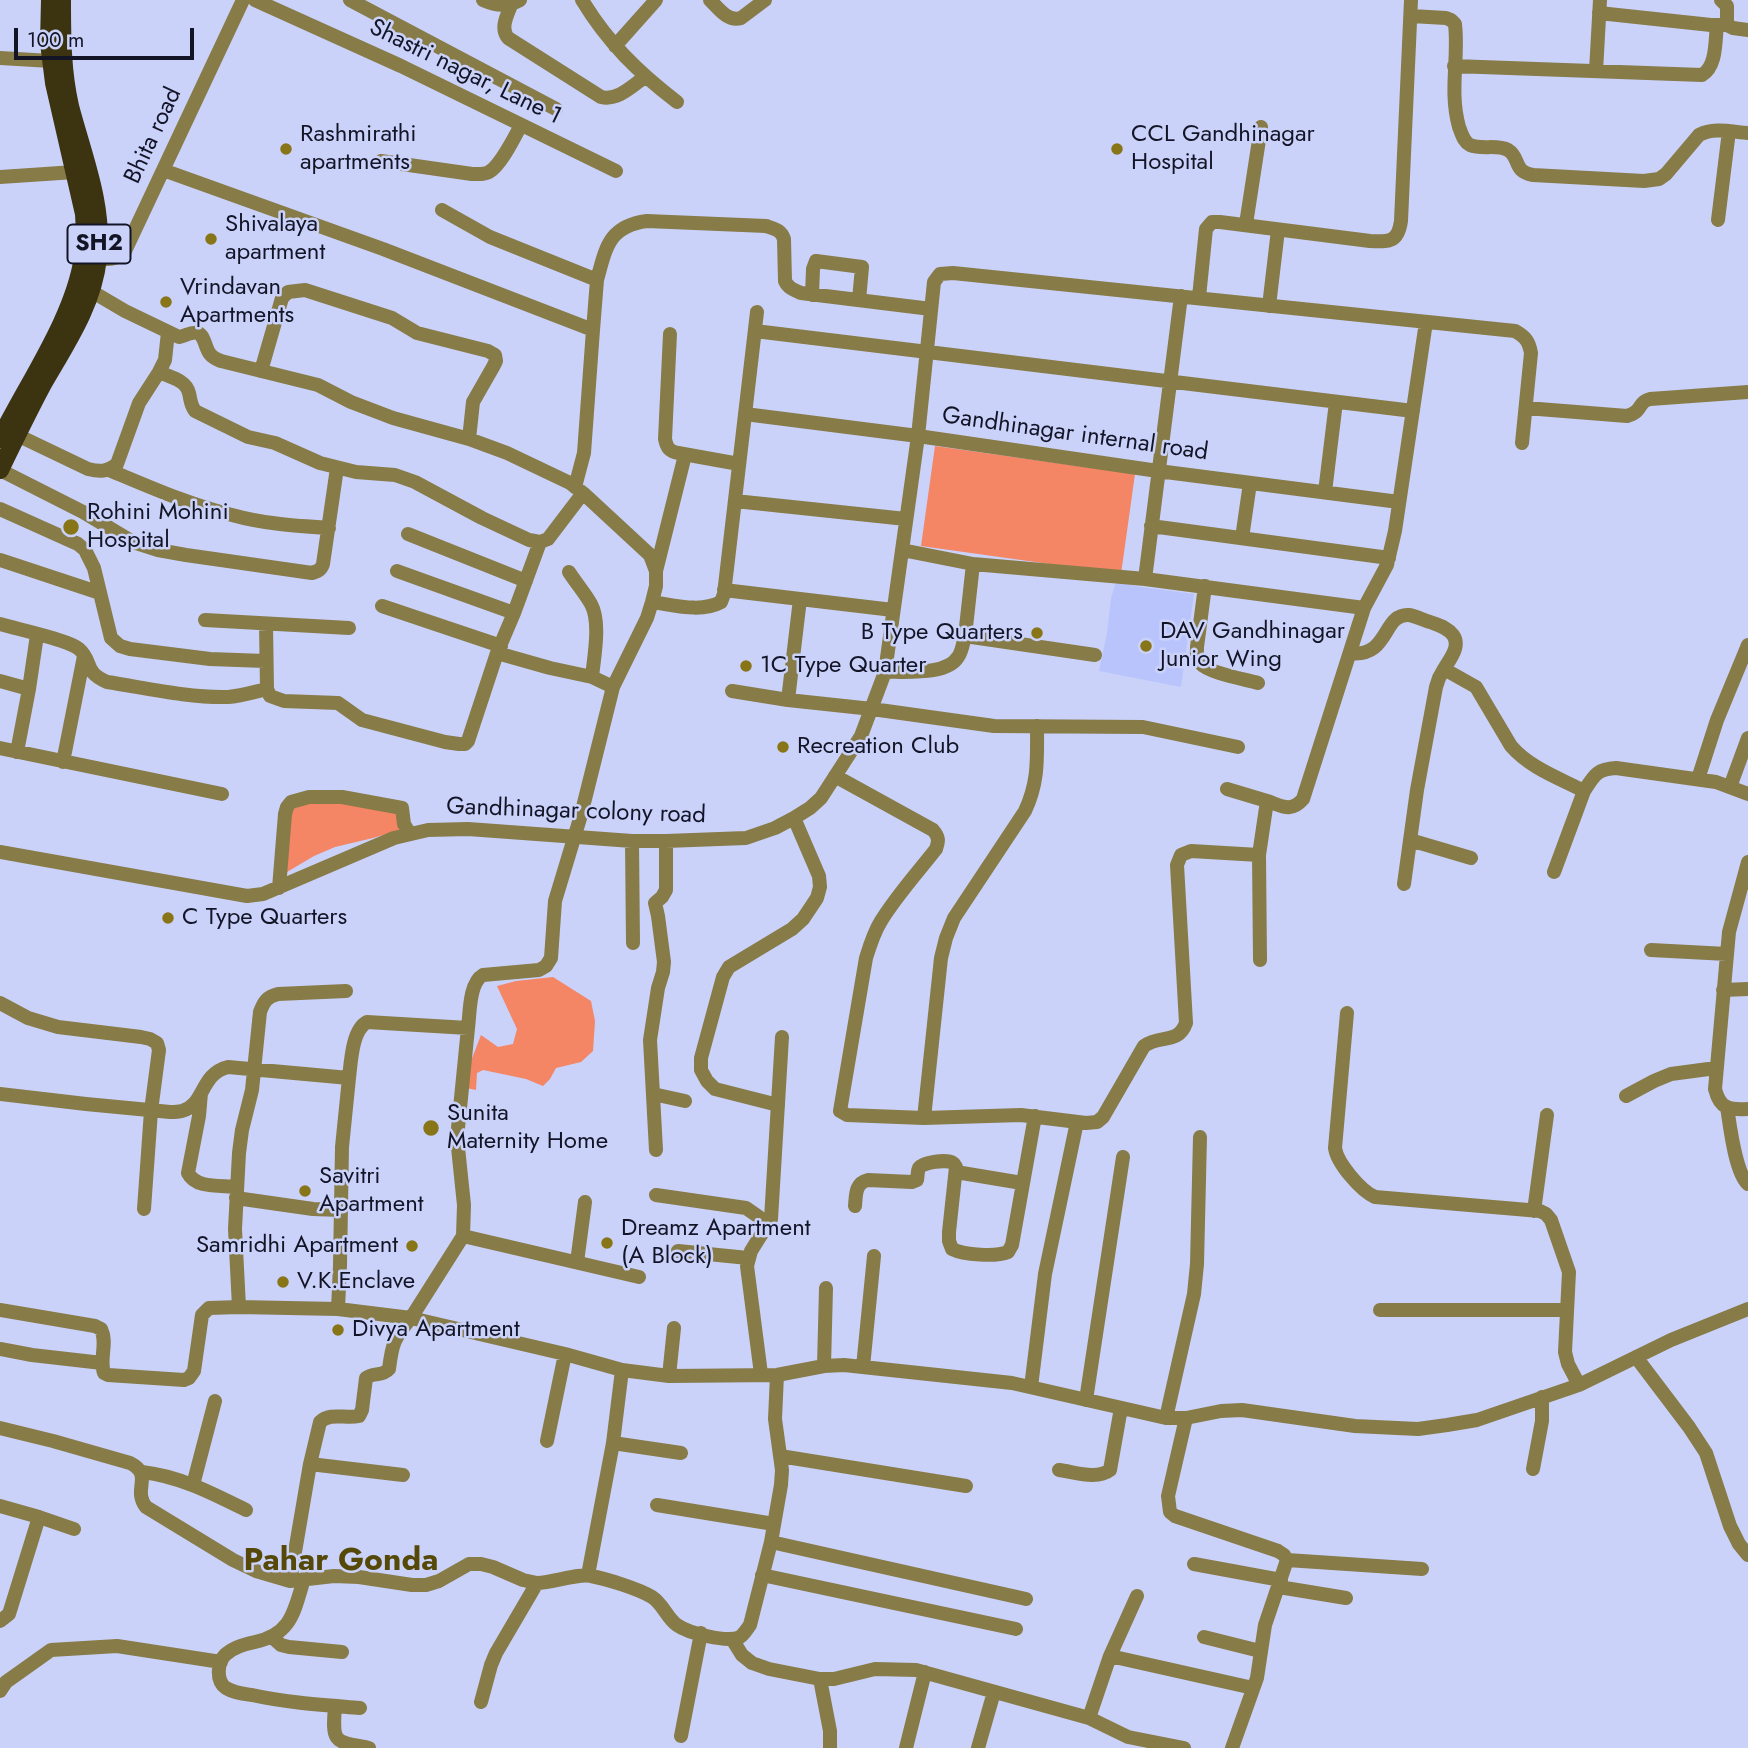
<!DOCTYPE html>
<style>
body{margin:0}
#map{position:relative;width:1748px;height:1748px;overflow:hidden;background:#cad2fa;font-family:Jost,sans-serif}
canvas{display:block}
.scale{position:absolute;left:14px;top:28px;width:180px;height:32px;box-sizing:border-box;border:4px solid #131527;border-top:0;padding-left:9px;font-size:21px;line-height:24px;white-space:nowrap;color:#131527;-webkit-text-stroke:5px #cad2fa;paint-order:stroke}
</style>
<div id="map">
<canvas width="1748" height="1748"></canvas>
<div class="scale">100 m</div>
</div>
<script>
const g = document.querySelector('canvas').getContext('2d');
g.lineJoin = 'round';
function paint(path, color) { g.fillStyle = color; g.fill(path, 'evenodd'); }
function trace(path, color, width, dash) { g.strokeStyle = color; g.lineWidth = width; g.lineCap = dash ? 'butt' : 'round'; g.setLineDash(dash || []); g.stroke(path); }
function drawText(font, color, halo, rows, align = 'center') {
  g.font = font + ' Jost,sans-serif'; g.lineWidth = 5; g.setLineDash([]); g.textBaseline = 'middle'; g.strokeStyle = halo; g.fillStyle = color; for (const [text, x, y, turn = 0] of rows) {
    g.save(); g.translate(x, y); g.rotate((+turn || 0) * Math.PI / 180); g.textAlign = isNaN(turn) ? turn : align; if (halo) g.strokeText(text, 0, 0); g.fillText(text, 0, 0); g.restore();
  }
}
const built = new Path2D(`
 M1116,582l25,5 53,7 -13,93 -82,-16 8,-38 4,-35z`);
const green = new Path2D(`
 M935,446l200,28 -14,100 -200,-28z
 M343,802l56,11 1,17 -27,8 -38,9 -21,9 -32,19 6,-63 15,-8z
 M553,977l38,24 4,20 -2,30 -12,11 -25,6 -6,11 -7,7 -17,-7 -43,-9 -6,3 -1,17 -15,-3 20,-52 17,12 15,-3 4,-15 -20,-43 19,-5z`);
const minor = new Path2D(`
 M255,0l146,66 215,105
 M350,0l206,109
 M483,0c14,6 24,7 37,0
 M582,0c26,43 56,72 95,102
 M710,0c9,9 18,22 31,18l24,-18
 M1721,0l6,6v19l6,3 15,2
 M511,5c-4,11 -11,23 -3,33l93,59c17,4 31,-11 44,-20
 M1599,13l112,12h16
 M1411,16l35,2 5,2 4,4c4,35 -6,67 4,103 3,7 4,14 11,18 12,5 27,-1 38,5 13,8 4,21 25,25l111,6 15,-2 7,-5 33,-39c15,-8 33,-3 49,-2
 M615,46l41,-46
 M0,58l51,3
 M1454,66l248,9c15,-9 13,-34 15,-50
 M1596,71l4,-71
 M381,161l91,13c6,0 12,1 17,-2 12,-7 25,-34 32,-47
 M163,170l220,79 210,81 -9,123 -9,34
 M0,177l75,-5
 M442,210l48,27 107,43 -4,50
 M1718,220l11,-89
 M1246,224l15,-97
 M88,259c14,0 28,3 37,-8l118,-251
 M597,280c9,-33 12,-54 50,-59l119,5c9,3 15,4 18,13l1,42c3,7 9,9 16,12l130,16
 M91,291l34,20 54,26c6,-1 13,-6 19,-4 7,3 7,15 12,21 3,4 6,5 11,7l97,24 33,17 42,16 76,21 38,14 63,30 13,10 67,62 6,16v15l-4,16 -5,16 -34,69 -32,128 -26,86 -4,57 -5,8 -7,4 -56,5c-14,8 -13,38 -15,53
 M812,295l1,-26 3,-8 46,6 -3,33
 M1199,297l7,-68 6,-7h8l150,19c20,1 28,1 31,-20l10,-221
 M1269,306l9,-76
 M755,331l658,80
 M670,334l-5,105c2,9 4,12 13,14l61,11
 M261,371l21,-73 6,-6 17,-2 87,28 25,15 71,18 7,4 1,6 -3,6 -20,35 -4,37
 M159,372c11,5 27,8 30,21 2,8 1,11 6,18l53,26 27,6 45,20 36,9 39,3 20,7 67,36 47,22 11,2 8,-3 35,-46
 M1526,408l101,8c17,-5 10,-14 23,-17l98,-7
 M745,414l173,22 240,35 241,31
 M17,435l71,34c12,3 19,3 29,-5l22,-61 20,-31 6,-12 3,-28
 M0,470l83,42 50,30 25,8 28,5 126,18c6,-2 9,-3 11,-9l14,-96
 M109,470c41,17 81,35 123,45 32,9 65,11 97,13
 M1325,492l11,-90
 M735,501l171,18
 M0,509l78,35 7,6 9,18 17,70 9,8 10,3 80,10 55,2
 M1151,526l238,32
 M408,534l118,47
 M1242,538l8,-55
 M0,560l100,33
 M973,564l-8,72 130,19
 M397,571l117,42
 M656,571l29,-116
 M569,572c7,11 16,21 22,32 10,18 3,53 1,73
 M1145,579l36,-283
 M1205,586l-8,61c0,6 -1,11 3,16 8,10 44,16 58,20
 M724,590l169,20
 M652,602c22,3 49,11 69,0l3,-8 33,-282
 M382,606l119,40
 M1364,608l23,-43 8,-34 31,-209
 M205,620l144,8
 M0,624c17,5 69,16 79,25 14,12 4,23 28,33 39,6 82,16 121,15 13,-1 26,-5 39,-8
 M266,624l1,65 3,7 14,5 54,2 24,17 83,22 14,2h6l3,-3 29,-88 53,15 42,9 21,10
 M497,653l17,-40 26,-71
 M1350,653c40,5 32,-40 59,-38 7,1 14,5 21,7 8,3 17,5 23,13 8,11 -3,24 -9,34l32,18 35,59c19,22 48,32 73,45 10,-15 12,-22 32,-23l100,14 32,12
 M885,672c21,-1 61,4 73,-15 4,-5 5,-14 7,-21
 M0,681l29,8
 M732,691l56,9 84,9 122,17 149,1 95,20
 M788,700l12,-101
 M0,748l222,46
 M17,752l12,-63 8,-54
 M63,762l21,-106
 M835,776l98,54c6,7 6,11 3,19 -18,23 -39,46 -55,72 -7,11 -11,24 -15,37l-26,153 7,4 77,3 97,-3 65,8 11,-1 6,-5 41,-71c16,-12 34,-1 42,-23l-9,-158 4,-10 10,-4 68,4 8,-54c15,5 24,12 36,-2l61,-191 -219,-29 -172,-15 -71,-14
 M1698,779l19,-59 31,-75
 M1730,787l18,-49
 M1227,789l40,12
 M1410,840l61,18
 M632,841l1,102
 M0,852l247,44 16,-2 131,-56 34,-8 40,-1 164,12h34l80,-3 29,-10 19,-10 16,-10 11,-10 40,-62 24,-64 33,-236 16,-154 6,-8 13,-1 562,58c11,6 14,11 16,22l-9,90
 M1259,855l1,105
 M1748,862l-19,70 -14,157c5,20 14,21 33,20
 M1554,872l30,-81
 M1404,884l13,-94 19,-103 3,-9 5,-9
 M279,888l6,-74 2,-7 4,-5 18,-5h33l60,11 2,16 6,10
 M1651,950l76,4
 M1723,990l25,-1
 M0,1003l28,15 30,9 83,10 9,2 7,4 2,7 -8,61 -7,98
 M1347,1013l-12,135c2,15 26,43 40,49l165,14 6,3 5,6 18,52 -4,80 3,12 11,21
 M201,1093l-2,23 -11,57c8,16 33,12 49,14
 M0,1094l86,10 84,8c4,0 8,0 12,-1 23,-6 18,-37 46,-44l121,11 -7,69 -2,118 -2,44
 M653,1094l32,7
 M1626,1096l28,-15 17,-7 45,-6
 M778,1105l-63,-16 -8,-8 -6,-11v-12l22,-81 6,-10 63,-38 11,-10 14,-21 3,-11 -1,-11 -25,-58
 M1727,1107c3,19 8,65 21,77
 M924,1118l17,-160 5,-20 8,-20 71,-107c14,-30 12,-53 12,-85
 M656,1150l-6,-110 8,-52 5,-16 1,-10 -6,-46 -3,-13 7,-6 4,-7v-49
 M956,1172l66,11
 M656,1195l90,13 13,9 7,12
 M236,1198l77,11 28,1
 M855,1206c1,-11 0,-23 13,-26l44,2 5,-2c1,-4 0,-8 2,-12 4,-6 28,-9 34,-5 2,1 2,3 3,4l-7,65v9l3,8c12,6 44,8 56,3l4,-7 23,-129
 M1534,1211l13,-96
 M463,1236l176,41
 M678,1251l70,7
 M577,1262l8,-60
 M239,1307l-4,-78 4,-76 3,-23 10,-40 8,-78c4,-11 7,-15 18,-18l68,-3
 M0,1310l95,16 6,3c7,14 -2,30 3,44l4,2 76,5 5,-2 5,-7 8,-56 7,-7 30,-1 99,2 73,9 52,-82 1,-31 -7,-67 11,-110 -101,-6c-15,8 -16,40 -18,56
 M1380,1310h187
 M0,1349l32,6 70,8
 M1636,1357l53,70 17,26 24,73 9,18 9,11
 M824,1366l2,-78
 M863,1367l11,-111
 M761,1374l-14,-108 4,-15 20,-32 11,-182
 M669,1376l5,-48
 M1031,1387l14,-113 32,-152
 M1086,1400l37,-243
 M1166,1418l28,-124 3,-30 3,-127
 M1186,1418l-18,78 2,16 5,4 103,35 6,4 3,5 -22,65 -8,53 -25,70
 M0,1428l53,13 77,22c24,12 2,26 16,44l87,53 23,11 34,10 44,-5 25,1 53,8h14l13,-4 30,-17h12l12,3 30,13 14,3
 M547,1441l18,-87
 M613,1443l68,10
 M780,1456l186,30
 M310,1464l93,11
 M1533,1469l9,-48v-24
 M1059,1470c16,2 38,10 51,0l11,-62
 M142,1472c37,4 70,21 104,38
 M193,1485l22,-84
 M657,1505l117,19
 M0,1506l39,11 35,12
 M771,1542l255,57
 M1287,1560l135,9
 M1194,1564l87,16
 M588,1575l25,-132 9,-73
 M762,1575l254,54
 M304,1579c-10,32 -12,55 -49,63 -10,2 -22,5 -30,13 -8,8 -9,26 1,33 8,5 18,6 26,7 36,8 72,10 108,13
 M290,1581l20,-117 10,-42c10,-10 26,-3 39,-6l3,-6 4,-32c7,-6 16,-1 23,-9 3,-25 5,-31 22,-51l154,36 57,16 47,6 108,-1 47,-9 20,-1 168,18 154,35h20l35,-7 21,-1 113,16 63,3 29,-4 30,-5 102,-35 92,-45 77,-31
 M1279,1587l67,11
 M0,1621l9,-7 30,-97
 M272,1637l9,8 8,2 53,5
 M1204,1637l56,14
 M732,1639l10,16 10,8 17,6 51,10h14l41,-10 41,1 173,48 39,19 56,11
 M1110,1656l143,32
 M820,1679l10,52v17
 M0,1691l6,-9 45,-32 66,-4 104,16
 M481,1702l10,-37 5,-12 41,-70c16,0 41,-10 54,-7 16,3 48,13 61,21 11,7 15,21 25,28 11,8 50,18 63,12 4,-3 7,-8 10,-12l21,-83 10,-57 1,-15 -7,-51 2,-44
 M335,1706c-3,38 -1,35 34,42
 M1089,1718l21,-62 27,-60
 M681,1736l20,-103
 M906,1748l19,-76
 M978,1748l16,-56`);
const major = new Path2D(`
 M0,439c27,-55 74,-121 83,-182 2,-14 2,-28 1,-43l-30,-131 -5,-40 1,-43
 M0,470c14,-29 28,-58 43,-86 23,-40 50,-79 55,-126 6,-53 -15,-102 -28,-152 -8,-35 -8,-70 -8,-106`);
const markers = [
 [286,149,7,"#877518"],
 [1117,149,7,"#877518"],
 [211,239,7,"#877518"],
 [166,302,7,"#877518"],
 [71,527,9,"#877518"],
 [1037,633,7,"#877518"],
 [1146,646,7,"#877518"],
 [746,666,7,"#877518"],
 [783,747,7,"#877518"],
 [168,918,7,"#877518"],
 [431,1128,9,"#877518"],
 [305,1191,7,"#877518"],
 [607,1243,7,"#877518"],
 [412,1246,7,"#877518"],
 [283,1282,7,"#877518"],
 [338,1330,7,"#877518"]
];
const shields = [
 [99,244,63]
];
const shieldNames = [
 ["SH2",99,244]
];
const streetNames = [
 ["Shastri nagar, Lane 1",465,73,26],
 ["Bhita road",154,136,-65],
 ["Gandhinagar internal road",1075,435,8],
 ["Gandhinagar colony road",576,812,2]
];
const poiNames = [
 ["Rashmirathi",300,135],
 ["apartments",300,163],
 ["CCL Gandhinagar",1131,135],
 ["Hospital",1131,163],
 ["Shivalaya",225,225],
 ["apartment",225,253],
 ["Vrindavan",180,288],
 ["Apartments",180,316],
 ["Rohini Mohini",87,513],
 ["Hospital",87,541],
 ["DAV Gandhinagar",1160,632],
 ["Junior Wing",1160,660],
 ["B Type Quarters",1023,633,"right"],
 ["1C Type Quarter",760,666],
 ["Recreation Club",797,747],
 ["C Type Quarters",182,918],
 ["Sunita",447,1114],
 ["Maternity Home",447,1142],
 ["Savitri",319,1177],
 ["Apartment",319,1205],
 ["Dreamz Apartment",621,1229],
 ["(A Block)",621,1257],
 ["Samridhi Apartment",398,1246,"right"],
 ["V.K.Enclave",297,1282],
 ["Divya Apartment",352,1330]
];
const districtNames = [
 ["Pahar Gonda",341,1562]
];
paint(built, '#bac4fc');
paint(green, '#f48565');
trace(minor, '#877b48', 14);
trace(major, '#3c3410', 18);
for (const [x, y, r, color] of markers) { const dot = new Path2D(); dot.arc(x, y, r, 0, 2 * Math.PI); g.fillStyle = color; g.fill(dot); trace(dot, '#cad2fa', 2.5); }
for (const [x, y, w] of shields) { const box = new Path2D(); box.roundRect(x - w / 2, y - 19.5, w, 39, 5); g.fillStyle = '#cad2fa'; g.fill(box); trace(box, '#131527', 2); }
drawText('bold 23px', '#131527', null, shieldNames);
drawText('24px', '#131527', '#cad2fa', streetNames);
drawText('24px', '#131527', '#cad2fa', poiNames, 'left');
drawText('bold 32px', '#564908', '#cad2fa', districtNames);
</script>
